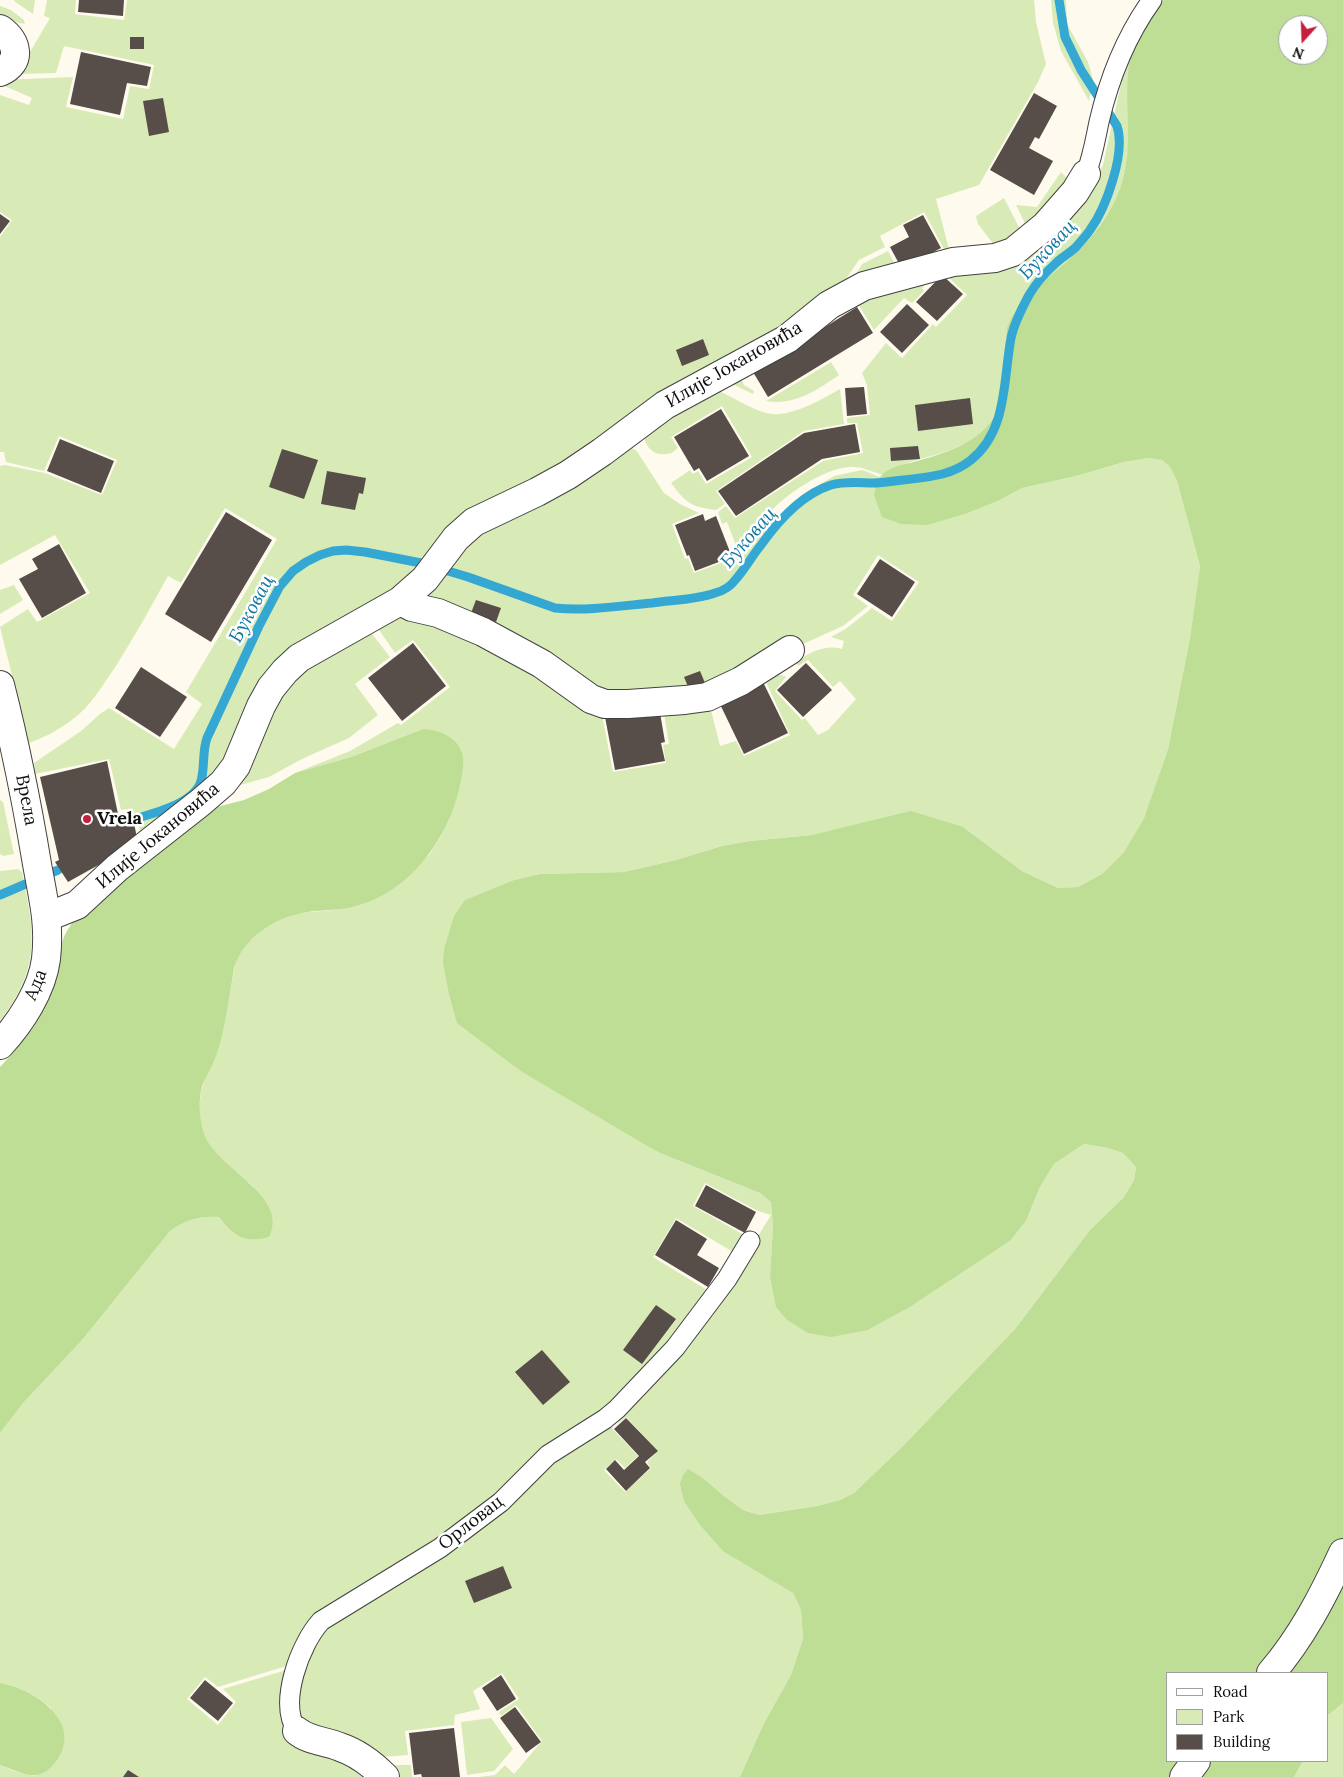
<!DOCTYPE html>
<meta charset="utf-8">
<style>
body{margin:0}
#map{position:relative;width:1343px;height:1777px;overflow:hidden;background:#fffaee;font-family:Lora,serif}
canvas{display:block}
.legend{position:absolute;left:1166px;top:1672px;width:162px;height:90px;box-sizing:border-box;background:#fff;border:1px solid #9f9f9f;margin:0;padding:6px 9px;list-style:none;font-size:15px;color:#0e0e0e}
.legend li{display:flex;align-items:center;gap:10px;height:25px}
.legend b{width:25px;border:1px solid #9f9f9f}
.north{position:absolute;left:1278px;top:15px;width:50px;height:50px;box-sizing:border-box;background:#fff;border:1px solid #9f9f9f;border-radius:50%;rotate:200deg;font-size:14px;font-weight:700;line-height:20px;text-align:center;color:#0e0e0e}
.north::after{content:'';display:block;margin:auto;width:18px;height:22px;background:#c41f3c;clip-path:polygon(50% 0,100% 100%,50% 72%,0 100%)}
</style>
<div id="map">
<canvas width="1343" height="1777"></canvas>
<ul class="legend">
<li><b style="height:6px;background:#fff"></b>Road</li>
<li><b style="height:14px;background:#d8ebb6"></b>Park</li>
<li><b style="height:14px;background:#574d49"></b>Building</li>
</ul>
<div class="north">N</div>
</div>
<script>
const g = document.querySelector('canvas').getContext('2d');
g.lineJoin = 'round';
function paint(path, color) { g.fillStyle = color; g.fill(path, 'evenodd'); }
function trace(path, color, width, dash) { g.strokeStyle = color; g.lineWidth = width; g.lineCap = dash ? 'butt' : 'round'; g.setLineDash(dash || []); g.stroke(path); }
function drawText(font, color, halo, rows, align = 'center') {
  g.font = font + ' Lora,serif'; g.lineWidth = 5; g.setLineDash([]); g.textBaseline = 'middle'; g.strokeStyle = halo; g.fillStyle = color; for (const [text, x, y, turn = 0] of rows) {
    g.save(); g.translate(x, y); g.rotate((+turn || 0) * Math.PI / 180); g.textAlign = isNaN(turn) ? turn : align; if (halo) g.strokeText(text, 0, 0); g.fillText(text, 0, 0); g.restore();
  }
}
const green = new Path2D(`
 M15,0h20l-2,14 -19,-13z
 M47,0h29l-1,14 49,6 3,-20h907l2,22 10,42 -8,18 -59,103 -43,14 14,54h-4l-22,-41 -44,24 5,11 -26,13 -11,16 -5,13 -528,353 -86,119 -87,78 -5,-19 -9,1 -2,-12 -5,1 -12,-51 -74,15 -1,-11 47,-32 19,-17 9,-6 65,41 28,-45 -16,-12 91,-153 -52,-31 -44,75 -13,-7c-17,31 -35,63 -54,93 -12,17 -24,38 -41,50 -14,11 -28,18 -44,24l-29,-116 28,-18 9,13 53,-29 -35,-58 -55,30v-99l5,-1 40,8 57,22 15,-35 -58,-24 -15,35 -38,-9 -2,-10h-4v-215l12,-17 -12,-8v-117l29,10 3,-7 -32,-14v-4l73,-3 -7,30 57,12 7,-33 19,3 5,-24 -90,-19 -8,27 -39,1 33,-56 -6,-2z
 M1051,0h15l1,24 21,38 5,17 -4,22 -28,-50 -8,-28z
 M0,6l11,4 13,10 1,4 -25,-5z
 M1131,57c-1,10 -3,20 -3,30 0,25 2,50 -1,76 -4,34 -28,67 -52,91 -23,22 -53,41 -67,71 -3,7 -1,18 -1,26 0,9 2,18 0,27 -2,20 -12,43 -28,56 -28,24 -67,21 -96,41 -10,-3 -20,-8 -30,-8 -25,-1 -64,25 -81,43 -12,13 -23,28 -34,41l-11,-29 -5,2 -4,-12 8,-6 9,12 88,-57 40,-8 -6,-30h-10v-5l23,-3 -3,-30 -5,-12 24,-30 16,15 31,-34 3,3 31,-32 -25,-24 45,-5 103,-78 13,-23 20,-90z
 M1061,172l9,9 -42,49 -12,-25 21,2z
 M1004,198l18,35 -28,12 -16,-21 -2,-8z
 M888,251l9,17 -47,17 12,-21z
 M932,278l-10,10 2,3 -12,12 -8,-5 -30,32 -16,-26 -117,74 3,7 10,6 -1,3 -31,-15 107,-67z
 M831,362l8,13c-22,15 -44,31 -73,26z
 M840,389l4,35 -40,7 -88,60 9,13 -9,6c-25,-3 -30,-7 -45,-27l19,-13 3,4 5,-3 8,13 46,-27 -30,-51 -51,31 7,11c-4,3 -7,6 -11,6 -16,3 -27,-13 -21,-27l73,-36c15,7 31,17 47,22 22,6 55,-13 74,-24z
 M629,447l7,3 28,43 16,11 19,9 -27,11 13,35 3,-1 6,15 40,-15 34,-34 37,-31 29,-17 28,-6 18,7 -6,18 54,30 37,-11 33,-13 24,-13 54,-12 48,-14 25,-4 13,2 8,7 7,14 23,85 -10,72 -22,111 -24,69 -20,34 -22,22 -24,13 -20,1 -36,-17 -59,-44 -151,8 -62,6 -28,5 -46,14 -52,12 -84,2 -26,6 -48,20 -22,49 54,103 24,20 138,81 100,40 11,9 2,26 -3,48 98,54 42,-23 100,-66 16,-20 13,-32 15,-25 30,-20 24,4 15,5 13,14 -2,13 -10,17 -34,33 -75,99 -112,117 -49,47 -14,7 -23,6 -58,9 -16,-5 -19,-14 -21,-18 -15,-8 -5,5 78,98 32,20 8,17 2,29 -12,36 -28,50 -23,52h-261l16,-2 10,-10 9,9 28,-33 -26,-36 -15,11 -2,-4 20,-13 -17,-26 -29,18 7,18 -25,6 -1,10 -49,6 3,24 -37,3 -74,-39 4,-44 18,-42 223,-167 64,-44 32,34 -13,12 -9,-9 -12,11 21,22 26,-24 -4,-6 11,-11 -32,-34 -7,6 -5,-5 101,-112 56,-91 -13,-4 -53,-28 -12,23 51,29 -11,17 -57,-34 -23,39 54,33 -20,30 -39,46 -32,33 -26,19 -25,15 -21,16 -70,65 -99,67 -46,24 -16,14 -20,45 -75,23 -13,-10 -18,22 31,26 18,-23 -13,-13 70,-21 -8,49 93,60h-378v-12l14,6 21,5 16,-68c-15,-12 -31,-22 -51,-25v-250l24,-31 59,-63 87,-108c16,-11 29,-15 49,-14 12,17 19,22 40,22l-6,-53 -41,-36 -7,-13 -4,-14 -2,-14 2,-17 5,-17 8,-15 12,-45 10,-55 12,-17 14,-14 17,-10 18,-6 38,-3 94,-55 11,-17 9,-18 -26,-91 -72,28 -56,16 55,-22 48,-28 3,2 49,-38 -37,-47 -18,13 -20,-29 34,-10 35,7 158,94 11,57 53,-9 -3,-18 6,-1 -6,-37 46,-5 11,44 16,-5 8,15 46,-21 -27,-60h18l5,2 -11,14 27,29 3,-2 13,17 10,-5 28,-31 -16,-18 -7,6 -25,-27 -10,6 -2,-5c15,-8 28,-17 46,-12l2,-8 -13,-4 16,-9 25,-20 20,13 27,-39 -41,-27 -25,40 15,11 -25,20 -135,61 -92,12 -195,-96 47,-68z
 M14,585l9,15 -23,14v-24z
 M369,630l21,27 -35,27 23,31 -29,23 -47,21 -33,18 -25,7 -9,1 4,-14 55,-98z
 M0,800l3,2 11,52 -11,2 -3,-2z
 M18,869l4,3c13,62 19,96 -22,149v-150z
 M1343,1703v74h-49l9,-16h24v-45z
 M491,1718l22,31 -19,22 -27,4 -6,-53z
 M384,1765h27l1,12h-17z`);
const forest = new Path2D(`
 M1164,0h179v1703l-16,13v-43h-160v88h136l-9,16h-554l23,-52 28,-50 12,-36 -2,-29 -8,-17 -70,-42 -23,-26 -16,-24 -4,-17 3,-9 5,-6 15,9 21,18 19,14 16,5 58,-9 23,-6 14,-7 49,-47 112,-117 75,-99 34,-33 10,-17 2,-13 -13,-14 -15,-5 -24,-4 -30,20 -15,25 -13,32 -16,20 -100,66 -42,23 -37,7 -23,-4 -21,-13 -11,-13 -6,-31 3,-48 -2,-26 -11,-9 -100,-40 -11,-6 -127,-75 -65,-49 -8,-29 -6,-31 1,-14 10,-33 11,-16 49,-20 26,-6 84,-2 52,-12 46,-14 28,-5 62,-6 99,-24 52,16 59,44 36,17 20,-1 24,-13 22,-22 20,-34 24,-69 22,-111 10,-72 -23,-85 -7,-14 -8,-7 -13,-2 -25,4 -48,14 -54,12 -24,13 -33,13 -37,11 -27,-1 -19,-7 -8,-22c1,-5 3,-14 6,-18 7,-9 20,-12 30,-14 35,-10 70,-18 88,-53 10,-19 9,-41 9,-63 0,-6 -2,-16 1,-22 13,-30 44,-49 67,-71 18,-17 36,-41 45,-65 16,-43 2,-87 10,-131 4,-20 21,-43 34,-58zM1288,25h30v30h-30z
 M423,729c17,1 37,9 40,28 2,18 -9,53 -17,69 -19,38 -51,71 -94,81 -12,3 -25,3 -37,4 -32,3 -61,18 -77,47 -5,8 -5,20 -7,29 -4,23 -8,52 -17,74 -4,10 -11,19 -13,30 -3,15 -1,31 4,45 12,32 85,60 64,101 -24,6 -36,0 -50,-20 -20,-1 -33,3 -49,14l-87,108 -59,63 -24,31v-366c23,-24 46,-53 55,-86 4,-12 2,-26 7,-38 3,-11 10,-20 17,-30l134,-105 31,-8 25,-11 26,-16 56,-16z
 M0,1683c33,5 84,39 57,77 -5,7 -12,14 -21,15 -8,2 -27,-7 -36,-10z`);
const stream = new Path2D(`
 M128,821c22,-7 66,-16 73,-40 4,-14 1,-29 6,-43l52,-112 21,-40 13,-15 13,-9 14,-7 13,-4 13,-1 19,2 56,11 47,14 87,31c32,3 65,-2 97,-5 21,-3 43,-3 63,-10 8,-2 16,-7 21,-14 9,-10 16,-23 25,-34 17,-24 42,-51 70,-60 14,-4 29,-2 43,-2 9,0 19,-2 29,-3 25,-3 48,-4 68,-20 37,-30 32,-80 40,-122 3,-14 11,-30 18,-43 7,-12 17,-23 27,-32 6,-6 14,-10 20,-16 5,-6 10,-11 14,-17 16,-22 36,-77 27,-104l-36,-56 -16,-33 -6,-37
 M0,895l58,-25`);
const building = new Path2D(`
 M79,0h45l-1,16 -45,-4z
 M130,37h14v12h-14z
 M81,52l70,15 -4,19 -20,-3 -7,32 -50,-11z
 M1034,93l23,13 -18,33 -4,-2 -6,11 24,13 -19,34 -44,-25z
 M163,98l6,34 -20,4 -6,-35z
 M0,214l10,7 -10,13z
 M923,215l18,33 -39,21 -12,-22 19,-10 -6,-12z
 M942,275l21,19 -26,27 -21,-19z
 M907,304l22,21 -27,28 -22,-21z
 M857,307l16,26 -105,64 -15,-25z
 M703,339l6,16 -27,11 -6,-16z
 M864,387l3,27 -20,2 -2,-28z
 M970,398l3,26 -55,7 -3,-26z
 M721,409l28,47 -42,25 -8,-13 -5,3 -20,-34z
 M855,424l5,28 -38,7 -86,57 -18,-25 86,-58z
 M60,439l54,22 -13,32 -54,-22z
 M918,446l2,13 -29,2 -1,-13z
 M282,449l36,11 -14,39 -35,-12z
 M327,471l39,7 -3,16 -4,-1 -4,17 -34,-6z
 M226,512l46,28 -61,102 -46,-28z
 M703,514l2,7 11,-5 16,41 -37,14 -6,-16 -2,1 -12,-31z
 M59,544l27,49 -44,25 -23,-39 19,-10 -6,-10z
 M880,559l35,23 -23,35 -35,-23z
 M476,600l25,8 -5,14 -25,-9z
 M413,643l33,43 -44,35 -34,-43z
 M806,663l26,27 -29,27 -26,-27z
 M141,667l46,30 -27,40 -45,-29z
 M700,671l5,12 -16,6 -5,-12z
 M761,678l27,55 -44,21 -27,-56z
 M659,707l6,35 -4,1 4,18 -50,9 -10,-53z
 M107,761l11,53 5,-1 3,12 8,-2 4,20 -70,39 -13,-20 4,-2 -19,-83z
 M706,1185l50,27 -11,21 -50,-27z
 M676,1220l31,19 -10,16 22,13 -11,19 -53,-32z
 M656,1305l20,14 -34,45 -19,-14z
 M542,1350l28,32 -27,23 -28,-33z
 M626,1418l32,33 -13,11 5,6 -24,23 -20,-22 9,-9 9,10 15,-14 -25,-27z
 M503,1566l9,22 -38,15 -9,-22z
 M501,1675l15,24 -19,12 -15,-23z
 M205,1680l28,23 -15,18 -28,-23z
 M515,1707l26,35 -15,11 -26,-35z
 M454,1728l6,49h-38l-1,-3 -7,1 -5,-42z
 M128,1770l11,7h-16z`);
const service = new Path2D(`
 M1086,174c7,-19 9,-33 13,-52 10,-43 27,-86 53,-122
 M297,1731c-19,-28 3,-87 24,-110l119,-73 61,-46 47,-47 57,-36 12,-10 58,-61 52,-69 23,-38`);
const minor = new Path2D(`
 M0,29c17,12 23,33 0,43
 M400,601l12,6 26,6 45,19 59,32 49,35 14,5h23l57,-4 22,-3 34,-16 49,-31
 M47,917l30,-12 40,-37 84,-66 22,-19 13,-17 25,-60 10,-18 14,-17 14,-13 101,-57 25,-22 31,-41 18,-16 63,-30 31,-17 34,-23 63,-47 122,-66 42,-34 35,-19 89,-24 42,-4 18,-6 33,-27 29,-33 11,-18
 M1271,1673c31,-36 52,-77 72,-120
 M297,1731c12,10 29,10 43,16 18,6 32,17 45,30
 M1184,1777l12,-16`);
const tertiary = new Path2D(`
 M0,685c15,59 27,119 37,179 6,34 13,59 9,95 -4,31 -25,63 -46,86`);
const markers = [
 [87,819,5,"#c41f3c"]
];
const streetNames = [
 ["Илије Јокановића",734,365,-30],
 ["Врела",26,800,79],
 ["Илије Јокановића",158,836,-40],
 ["Ада",36,985,-68],
 ["Орловац",471,1523,-38]
];
const poiNames = [
 ["Vrela",97,819]
];
const waterNames = [
 ["Буковац",1048,250,-47],
 ["Буковац",749,538,-49],
 ["Буковац",252,609,-62]
];
paint(green, '#d8ebb6');
paint(forest, '#bedd95');
trace(stream, '#34a8d3', 9);
paint(building, '#574d49');
trace(service, '#414141', 21);
trace(minor, '#414141', 30);
trace(tertiary, '#414141', 30);
trace(service, '#fff', 19);
trace(minor, '#fff', 28);
trace(tertiary, '#fff', 28);
for (const [x, y, r, color] of markers) { const dot = new Path2D(); dot.arc(x, y, r, 0, 2 * Math.PI); g.fillStyle = color; g.fill(dot); trace(dot, '#fff', 2); }
drawText('18px', '#0e0e0e', '#fff', streetNames);
drawText('bold 18px', '#0e0e0e', '#fff', poiNames, 'left');
drawText('italic 19px', '#1177a5', '#fff', waterNames);
</script>
